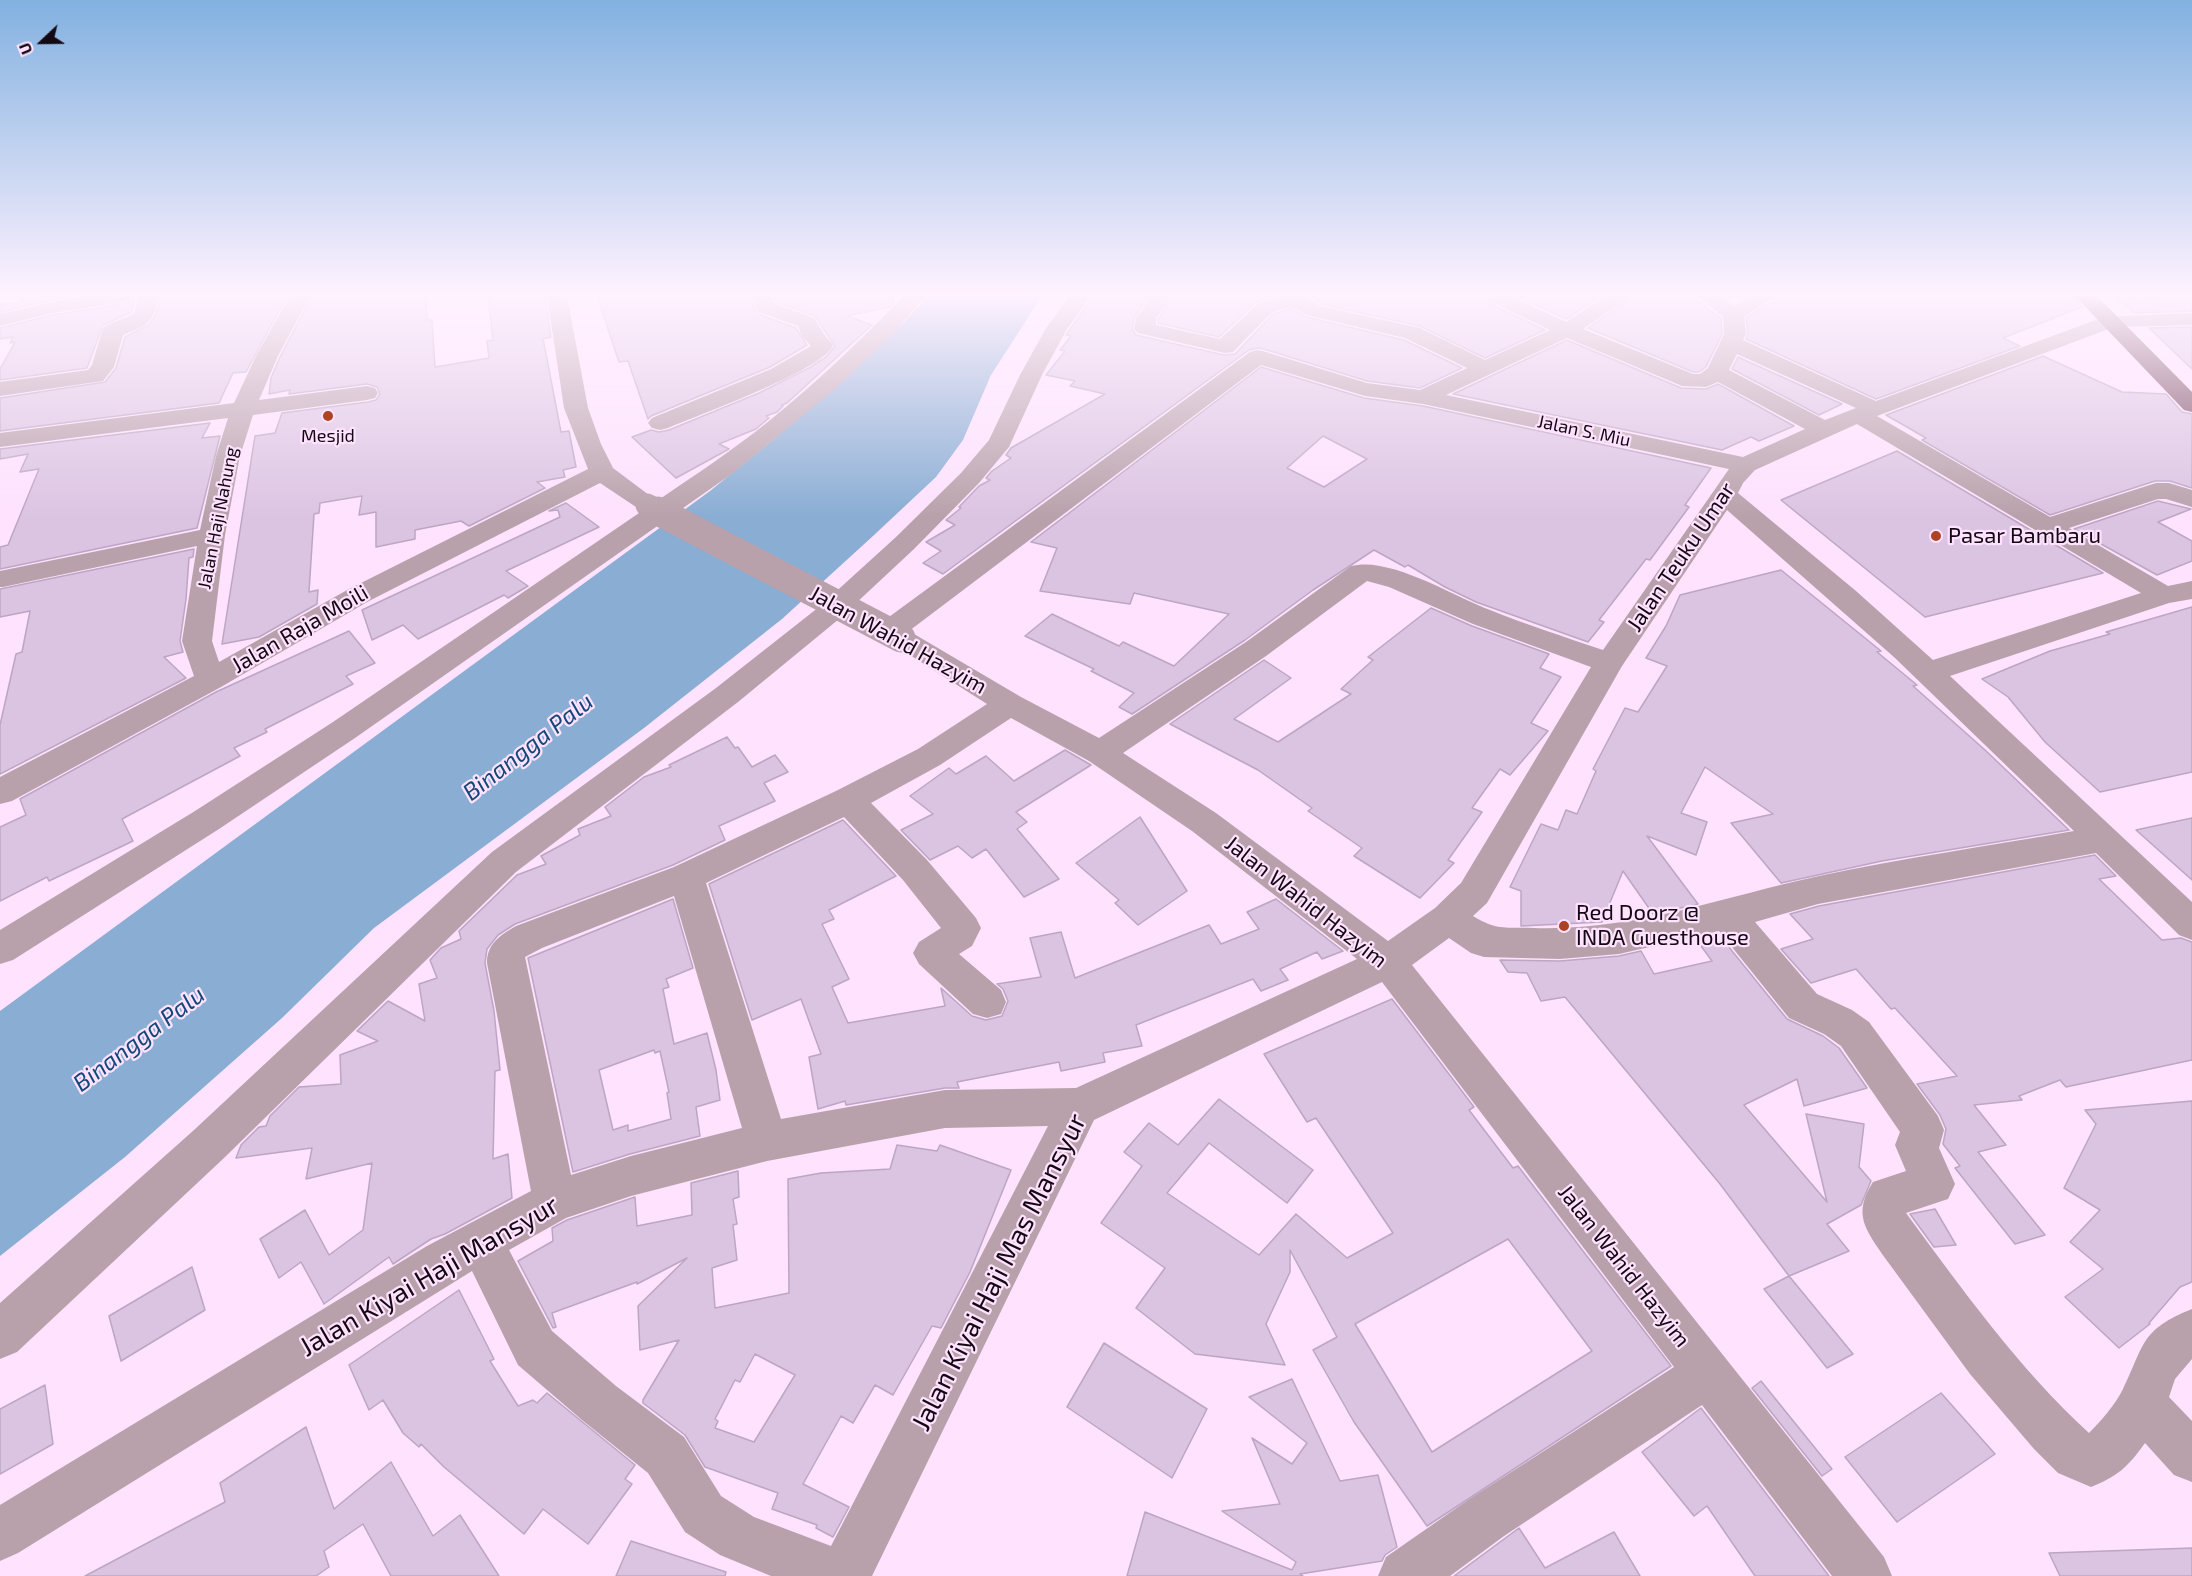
<!DOCTYPE html>
<style>
body{margin:0}
#map{position:relative;width:2192px;height:1576px;overflow:hidden;background:#fee2fe;font-family:"Exo 2",sans-serif}
canvas{display:block}
.north{position:absolute;left:12px;top:12px;width:60px;height:60px;-webkit-text-stroke:4px #fee2fe;paint-order:stroke;rotate:248deg;font-size:16px;font-weight:700;line-height:24px;text-align:center;color:#130913}
.north::after{content:'';display:block;margin:auto;width:21px;height:27px;background:#130913;clip-path:polygon(50% 0,100% 100%,50% 72%,0 100%)}
</style>
<div id="map">
<canvas width="2192" height="1576"></canvas>
<div class="north">U</div>
</div>
<script>
const g = document.querySelector('canvas').getContext('2d');
g.lineJoin = 'round';
function paint(path, color) { g.fillStyle = color; g.fill(path, 'evenodd'); }
function trace(path, color, width, dash) { g.strokeStyle = color; g.lineWidth = width; g.lineCap = dash ? 'butt' : 'round'; g.setLineDash(dash || []); g.stroke(path); }
function drawText(font, color, halo, rows, align = 'center') {
  g.font = font + ' "Exo 2",sans-serif'; g.lineWidth = 4.5; g.setLineDash([]); g.textBaseline = 'middle'; g.strokeStyle = halo; g.fillStyle = color; for (const [text, x, y, turn = 0] of rows) {
    g.save(); g.translate(x, y); g.rotate((+turn || 0) * Math.PI / 180); g.textAlign = isNaN(turn) ? turn : align; if (halo) g.strokeText(text, 0, 0); g.fillText(text, 0, 0); g.restore();
  }
}
const water = new Path2D(`
 M928,296h114l-51,79 -28,65 -27,37 -63,59 -91,83 -138,109 -270,200 -92,90 -157,139 -125,99v-245l710,-520 64,-52 130,-117z`);
const building = new Path2D(`
 M25,296h44l-69,16v-8l20,-2z
 M135,296l-3,16 -29,13 -16,43 -87,12v-11l15,-27 -5,1 3,-6 -13,2v-11l52,-13 72,-11 8,-3z
 M161,296h126l-41,76 -13,1 -14,30 -219,28v-33l105,-16 11,-14 9,-31 25,-13 6,-10z
 M312,296h114l1,24h5l3,47 54,-9 -2,-17 6,-1 -5,-44h57l6,41 -8,2 4,20 14,73 8,-1 7,36 -13,3 2,7 -28,5 8,6 -76,38 -8,-5 -46,9v9l-39,8v-35l-17,3 3,-19 -42,7 -1,10 -5,1 -5,78 9,-2 -1,14 -58,33 -37,7 33,-208 20,-3 7,-20 86,-11 8,-2 4,-6 -3,-7 -10,-3 -78,10 1,-4 -21,4 2,-16 9,-21z
 M597,296h152l9,18 38,14 11,17 -37,22 -119,49 -3,3 -20,-58 -9,1z
 M783,296h110l1,7 -4,4 -43,9 25,9 -85,78 -5,2 1,1 -6,6 -11,4 3,2 -13,11 -37,15 10,5 -53,29 -44,-41 19,-7 8,2 10,-2 90,-37 50,-25 17,-11 9,-11 -20,-30 -38,-14 -2,-4z
 M1094,296h55l-15,22 -2,11 4,6 88,20 11,-1 37,-39 19,-7 15,9 98,23 58,28 -42,20 -53,-7 -100,-31 -8,-2 -10,2 -306,224 -20,-11 18,-12 -15,-9 29,-17 -9,-5 15,-12 -2,-1 20,-21 11,-6 -4,-2 6,-7 19,-13 -5,-3 5,-7 94,-54 -35,-8 5,-5 -29,-6 19,-24 -5,-1 11,-14 -5,-1z
 M1175,296h97l-17,7 -36,34 -61,-14v-4z
 M1309,296h173l4,6 59,28 -60,28 -65,-32 -99,-22z
 M1517,296h84l-35,23z
 M1633,296h57l31,22 1,16 -16,33 -7,5h-6l-105,-44z
 M1793,296h280l9,11 -79,31 17,8 -144,53 -130,-60 2,-5 -2,-16 18,-12z
 M2116,297l76,3v11l-58,2z
 M2192,327v42l-43,-41z
 M1567,340l114,48 25,1 12,-5 76,42 -35,15 -8,-4 -29,13 -269,-56z
 M2043,356l79,36 44,2 16,18 10,2v74l-22,-7h-15l-105,34 -128,-75 4,-2 -40,-23z
 M1738,357l104,47 -23,11 -87,-46z
 M1261,367l103,31 59,8 288,62 -26,37 4,2 -39,53 -4,-1 -47,61 5,2 -16,20 -112,-40 -31,-15 -37,-22 -3,2 -31,-17 -61,40 -68,50 -113,74 -13,-7 15,-14 -43,-22 3,-2 -69,-33 27,-22 67,32 4,-4 51,24 55,-52 -95,-21 -4,11 -90,-13 17,-43 -26,-6zM1323,436l44,23 -43,28 -37,-19z
 M210,423l-8,15 18,-2 -23,92 -197,41v-22l8,-2 31,-76 -19,3 8,-18 -28,5v-10z
 M1897,451l206,122 -178,44 -144,-117z
 M2158,501l33,8 -33,13 34,19v20l-35,14 -83,-46z
 M566,503l33,24 -93,44 22,15 -20,12 -4,-3 -86,44 -15,-14 -31,15 -10,-30 198,-93 -2,-7 -9,1z
 M194,549l-1,8 -4,1 -3,41 -6,42 3,11 -19,5 22,21 -186,96v-49l16,-71 6,-2 8,-41 -30,6v-28z
 M1781,570l100,81 -4,1 40,33 -4,1 72,64 84,80 -187,31 -101,22 -50,-60 42,-9 -68,-47 -24,46 26,9 -11,33 -49,-19 51,68 -45,10 -30,-43 -21,51 -81,4v-35l-11,-4 31,-63 17,6 8,-20 11,4 19,-43 -3,-2 32,-61 13,4 29,-46 -21,-8 20,-32 14,-31z
 M2192,607v165l-92,20 -55,-50 -37,-45 -26,-18 68,-28 60,-17 -4,-2z
 M1431,608l41,18 77,28 -9,14 21,9 -30,46 17,8 -38,44 -10,-6 -28,39 10,4 -34,48 6,3 -34,35 -66,-42 8,-8 -54,-37 4,-3 -54,-38 -88,-46 94,-64 27,18 -57,41 44,23 73,-48 -10,-5 32,-29 -5,-3z
 M349,631l26,32 -29,13 7,8 -88,45 2,3 -33,16 6,8 -118,63 11,22 -84,40 -2,-4 -47,24v-74l26,-12 -6,-16 196,-107z
 M727,737l8,11 3,-1 14,20 23,-12 13,17 -24,11 11,18 -56,25 6,14 -52,25 -158,59 -17,11 -11,14 -2,14 9,48 6,59 -5,1 -2,88 15,-5 4,44 -67,36 -14,5 -38,25 -4,-7 -65,47 -23,-42 -22,16 -19,-39 45,-29 24,45 34,-25 9,-67 -66,16 6,-31 -76,10 5,-13 18,-18 7,-1 4,-10 29,-29 42,-3 -1,-29 38,-14 -21,-10 31,-30 37,20 -6,-37 18,-6 -7,-18 11,-12 20,-9 -2,-8 58,-56 29,-11 -5,-8 39,-21 -2,-6 33,-13 -6,-9 39,-30 27,-10 -2,-2z
 M1065,750l26,15 -75,47 11,10 -10,7 42,50 -35,18 -38,-48 -14,9 -14,-12 -28,14 -29,-30 32,-16 -23,-18 39,-28 7,6 30,-18 28,25z
 M1140,817l47,74 -49,34 -23,-22 4,-3 -43,-37z
 M2192,818v62l-56,-50z
 M843,820l53,56 -67,34 5,9 -12,5 27,55 -17,8 16,36 97,-17 -4,-18 31,28 14,4 16,-4 6,-15 -5,-12 -6,-5 44,-7 -11,-39 31,-6 14,46 134,-53 12,19 38,-15 -12,-17 29,-13 67,52 -21,8 -5,-7 -37,17 8,11 -27,11 -8,-12 -117,46 6,21 -39,7 2,9 -44,9 -2,-9 -102,20 2,6h-14l-99,17 -1,-4 -27,8 -9,-52 12,-3 -20,-55 -49,21 -43,-136z
 M2095,855l21,21 -17,3 63,61 19,-2 11,4v118l-126,27 -6,-7 -41,16 3,4 -48,5 32,40 -28,7 67,83 -30,9 -60,-76 5,-2 -17,-22 3,-15 -6,-14 -23,-31 40,-8 -62,-68 -4,1 -35,-40 -45,14 -30,-34 32,-10 -23,-25 29,-8z
 M673,899l20,69 -27,11 3,8 -6,2 11,55 33,-11 9,37 4,30 -24,7 4,29 -70,18 -57,18 -45,-214zM654,1050l1,3 5,-2 9,41 -2,1 4,26 -43,12v-6l-15,5 -14,-60z
 M1724,941l63,78 36,17 16,12 28,40 -63,18 -7,-27 -53,26 83,97 -21,-88 58,10 -5,43 12,14 -10,24 -34,19 22,27 -60,25 -69,-92 -155,-187 -24,4 -14,-28 -19,-1 -8,-12 60,1 59,-5 22,-5 13,23 58,-13 -11,-15z
 M1392,999l82,108 -5,3 44,58 5,-2 153,200 -244,160 -73,-104 -41,-72 24,-13 -47,-87v22l-24,52 19,41 -90,-11 -59,-46 29,-40 -64,-45 41,-57 -18,-14 25,-29 29,22 41,-46 94,71 -26,33 -78,-60 -42,50 92,62 37,-41 51,44 46,-25 -77,-115 -9,4 -43,-68zM1508,1239l84,112 -160,101 -77,-128z
 M2192,1101v181l-12,5 -31,36 1,1 -31,24 -54,-51 38,-28 -33,-27 30,-32 -36,-22 32,-64 -11,-14z
 M897,1145l40,6 3,-6 71,25 -41,102 -29,56 -9,-2 -39,69 -18,-10 -22,38 -12,-7 -38,68 46,23 -16,30 -17,-9 1,-3 -45,-16 6,-16 -73,-26 -20,-32 -42,-32v-3l36,-60 -39,10 -2,-44 49,-48 -50,26v-2l-85,31 4,14 -3,1 -35,-67 35,-20 -1,-13 15,-8 65,-22 3,-1 2,29 55,-11 -1,-32 47,-12 1,26 -6,2 4,25 -4,1 4,35 -25,8 3,40 74,-15 -1,-114 33,-6 69,-4zM755,1354l40,21 -41,67 -39,-14 3,-7 -3,-2 20,-39 5,2z
 M1935,1209l21,36 -22,2 -24,-33z
 M192,1267l13,43 -84,51 -12,-45z
 M1789,1276l64,78 -26,14 -63,-79z
 M459,1290l35,69 -4,2 28,45 15,-6 4,3 10,-10 88,72 -10,14 7,5 -44,60 -45,-35 -19,25 -80,-67 -23,-23 -2,3 -16,-14 -20,-33 -14,10 -20,-45z
 M1104,1343l103,66 -35,69 -105,-71z
 M1292,1379l48,102 38,-6 19,72 -12,8 -3,6 -82,13 3,2h-176l18,-64 147,58 4,-8 -74,-51 58,-7 -28,-66 40,26 15,-21 -58,-46z
 M1761,1381l71,88 -10,7 -70,-88z
 M45,1385l8,59 -53,30v-65z
 M1941,1393l54,61 -98,68 -52,-65z
 M1701,1408l128,168h-74l-48,-70 -13,10 -52,-64z
 M306,1427l28,82 57,-47 42,74 27,-21 39,61h-108l-28,-52 -39,27 5,16 -13,9h-231l140,-74 -5,-19z
 M1519,1528l26,40 69,-36 26,44h-186z
 M631,1541l95,31 -1,4h-109z
 M2192,1548v28h-132l-11,-23z`);
const minor = new Path2D(`
 M81,296h52l-3,4 -7,2 -71,11 -52,13v-12z
 M139,296h20c-8,30 -9,27 -36,39l-9,32 -11,14 -103,15v-14l88,-12 4,-5 10,-34 3,-5 29,-12z
 M290,296h20l-32,60 -19,44 108,-14 8,2 3,5 -3,5 -8,2 -114,15 -13,41 -15,79 -13,106 7,21 130,-73 239,-120 -24,-61 -17,-112h20l21,112 13,36 12,24 44,33c38,-26 76,-51 112,-80 48,-39 92,-81 135,-125h22l-38,43 -53,50 -102,84 -378,265 -136,91 -206,131 -13,4v-34l195,-119 138,-89 309,-211 -42,-28 -231,118 -148,86 -209,114 -12,3v-27l194,-101 -12,-35 15,-95 -194,41h-3v-16l200,-41 16,-74 12,-38 -228,29v-14l234,-30 22,-47z
 M751,296h20l4,8 39,14 9,15 10,12c-7,24 -137,71 -165,83l-8,2 -8,-2 -4,-5 4,-5 119,-49 40,-23 -9,-10 -4,-10 -39,-14z
 M1070,296h21l-24,33 -25,46 -33,72 -30,36 -65,66 -75,70 -101,83 -222,170 -292,286 -207,194 -17,7v-56l194,-173 298,-278 224,-164 103,-81 77,-70 65,-64 28,-33 31,-65 26,-47z
 M1152,296h21l-17,22v7l64,14 37,-34 22,-9h25l16,10 100,22 65,32 65,-30 -63,-30 -3,-4h27l55,26 40,-26h25l-48,33 110,45h7l8,-6 16,-34 -1,-17 -25,-21h23l13,10 16,-10h25l-31,21 2,17 -3,6 133,61 228,-84 88,-4v12l-78,2 -237,89 173,101 106,-34h13l23,7v17l-26,-8h-8l-89,29 99,58 24,-5v18l-23,4 -219,73 242,226v38l-13,-5 -83,-82 -278,51 -63,18 62,72 35,16 17,12 69,94 6,14 -5,18 16,36 -7,15 -42,14c56,76 113,156 183,220 12,-12 26,-28 34,-44 22,-45 17,-59 69,-80v50l-17,20 -6,18 23,24v61l-18,-7 -29,-32c-17,24 -27,33 -54,44l-33,-14 -24,-24 -64,-75 -85,-116c-19,-28 -33,-43 -12,-76l33,-11 -11,-26 5,-13 -59,-86 -17,-12 -35,-16 -70,-87 -100,23 -59,5 -76,-2 -13,-4 -22,-15 -37,27 472,592 8,19h-60l-130,-171 -198,131 -54,40h-72l8,-19 82,-57 206,-133 -292,-385 -288,138 -222,456h-101l-51,-21 -35,-23 -37,-59 -66,-53 -64,-55 -46,-94 -454,282 -18,8v-56l427,-259 104,-55 -44,-228c0,-19 13,-28 29,-37l158,-59 162,-76 82,-42 69,-45 -99,-63 -10,-2 -4,-7 4,-7 372,-273 8,-2 8,2 101,31 53,7 47,-22 -62,-30 -98,-23 -16,-9 -20,7 -38,39 -8,1 -87,-20 -4,-4 2,-11zM1567,338l115,48 24,1 12,-5 87,47 -62,28 -297,-62zM1737,354l119,54 -31,12 -96,-50zM1261,365l104,31 58,8 306,65 -126,181c-38,-13 -76,-25 -113,-40 -37,-14 -100,-54 -139,-44l-105,76 -147,96 -78,-41 -112,-66zM1857,424l284,169 -208,67 -77,-69 -118,-98 5,-10 12,-13zM1727,510l168,148 179,173c-85,15 -171,27 -255,45 -98,21 -183,55 -285,52 -27,-1 -37,3 -61,-12l14,-13 135,-237zM1367,581l22,6 84,37 118,43 -130,216 -26,25 -47,33 -172,-128 -93,-60 143,-97zM1011,718l78,43 103,70 165,128 -281,129 -131,2 -164,29 -75,-236 138,-66 59,63 38,48 -22,14 -6,11 6,11 54,50 14,4 14,-4 5,-12 -5,-12 -42,-36 13,-8 9,-18 -5,-10 -49,-58 -56,-57 69,-38zM674,896l68,232 -111,28 -60,19 -46,-218 17,-9zM1048,1126l-217,420 -77,-29 -33,-21 -37,-59 -68,-51 -64,-55 -43,-81 57,-32 65,-22 136,-35 178,-33z`);
const highway = new Path2D(`
 M2075,296h22l95,96v20l-8,-2z`);
const minorBridgeFar1 = new Path2D(`
 M647,505l14,7`);
const minorBridge = new Path2D(`
 M658,511l243,127`);
const markers = [
 [328,416,6,"#ac4424"],
 [1936,536,6,"#ac4424"],
 [1564,926,6,"#ac4424"]
];
const farStreetnames = [
 ["Jalan S. Miu",1584,431,12],
 ["Jalan Haji Nahung",218,518,-79]
];
const farPoinames = [
 ["Mesjid",328,436]
];
const poiNames = [
 ["Pasar Bambaru",1948,536],
 ["Red Doorz @",1576,913],
 ["INDA Guesthouse",1576,938]
];
const streetNames = [
 ["Jalan Teuku Umar",1681,557,-56],
 ["Jalan Raja Moili",300,629,-30],
 ["Jalan Wahid Hazyim",898,640,29],
 ["Jalan Wahid Hazyim",1306,902,38],
 ["Jalan Wahid Hazyim",1624,1266,52]
];
const waterNames = [
 ["Binangga Palu",528,747,-38],
 ["Binangga Palu",139,1039,-37]
];
const nearStreetnames = [
 ["Jalan Kiyai Haji Mas Mansyur",999,1272,-63],
 ["Jalan Kiyai Haji Mansyur",429,1276,-30]
];
paint(water, '#89add3');
paint(building, '#dbc4e2');
trace(building, '#bca6c3', 1.5);
paint(minor, '#b8a1ab');
paint(highway, '#794c61');
trace(minorBridgeFar1, '#b8a1ab', 23);
trace(minorBridge, '#b8a1ab', 29);
const sky = g.createLinearGradient(0, 0, 0, 517);
sky.addColorStop(0, '#82b1e0');
sky.addColorStop(0.57, '#fff2ff');
sky.addColorStop(1, '#fff2ff00');
g.fillStyle = sky;
g.fillRect(0, 0, 2192, 517);
for (const [x, y, r, color] of markers) { const dot = new Path2D(); dot.arc(x, y, r, 0, 2 * Math.PI); g.fillStyle = color; g.fill(dot); trace(dot, '#fee2fe', 2); }
drawText('18px', '#130913', '#fee2fe', farStreetnames);
drawText('18px', '#130913', '#fee2fe', farPoinames);
drawText('22px', '#130913', '#fee2fe', poiNames, 'left');
drawText('22px', '#130913', '#fee2fe', streetNames);
drawText('italic 24px', '#124777', '#fee2fe', waterNames);
drawText('27px', '#130913', '#fee2fe', nearStreetnames);
</script>
